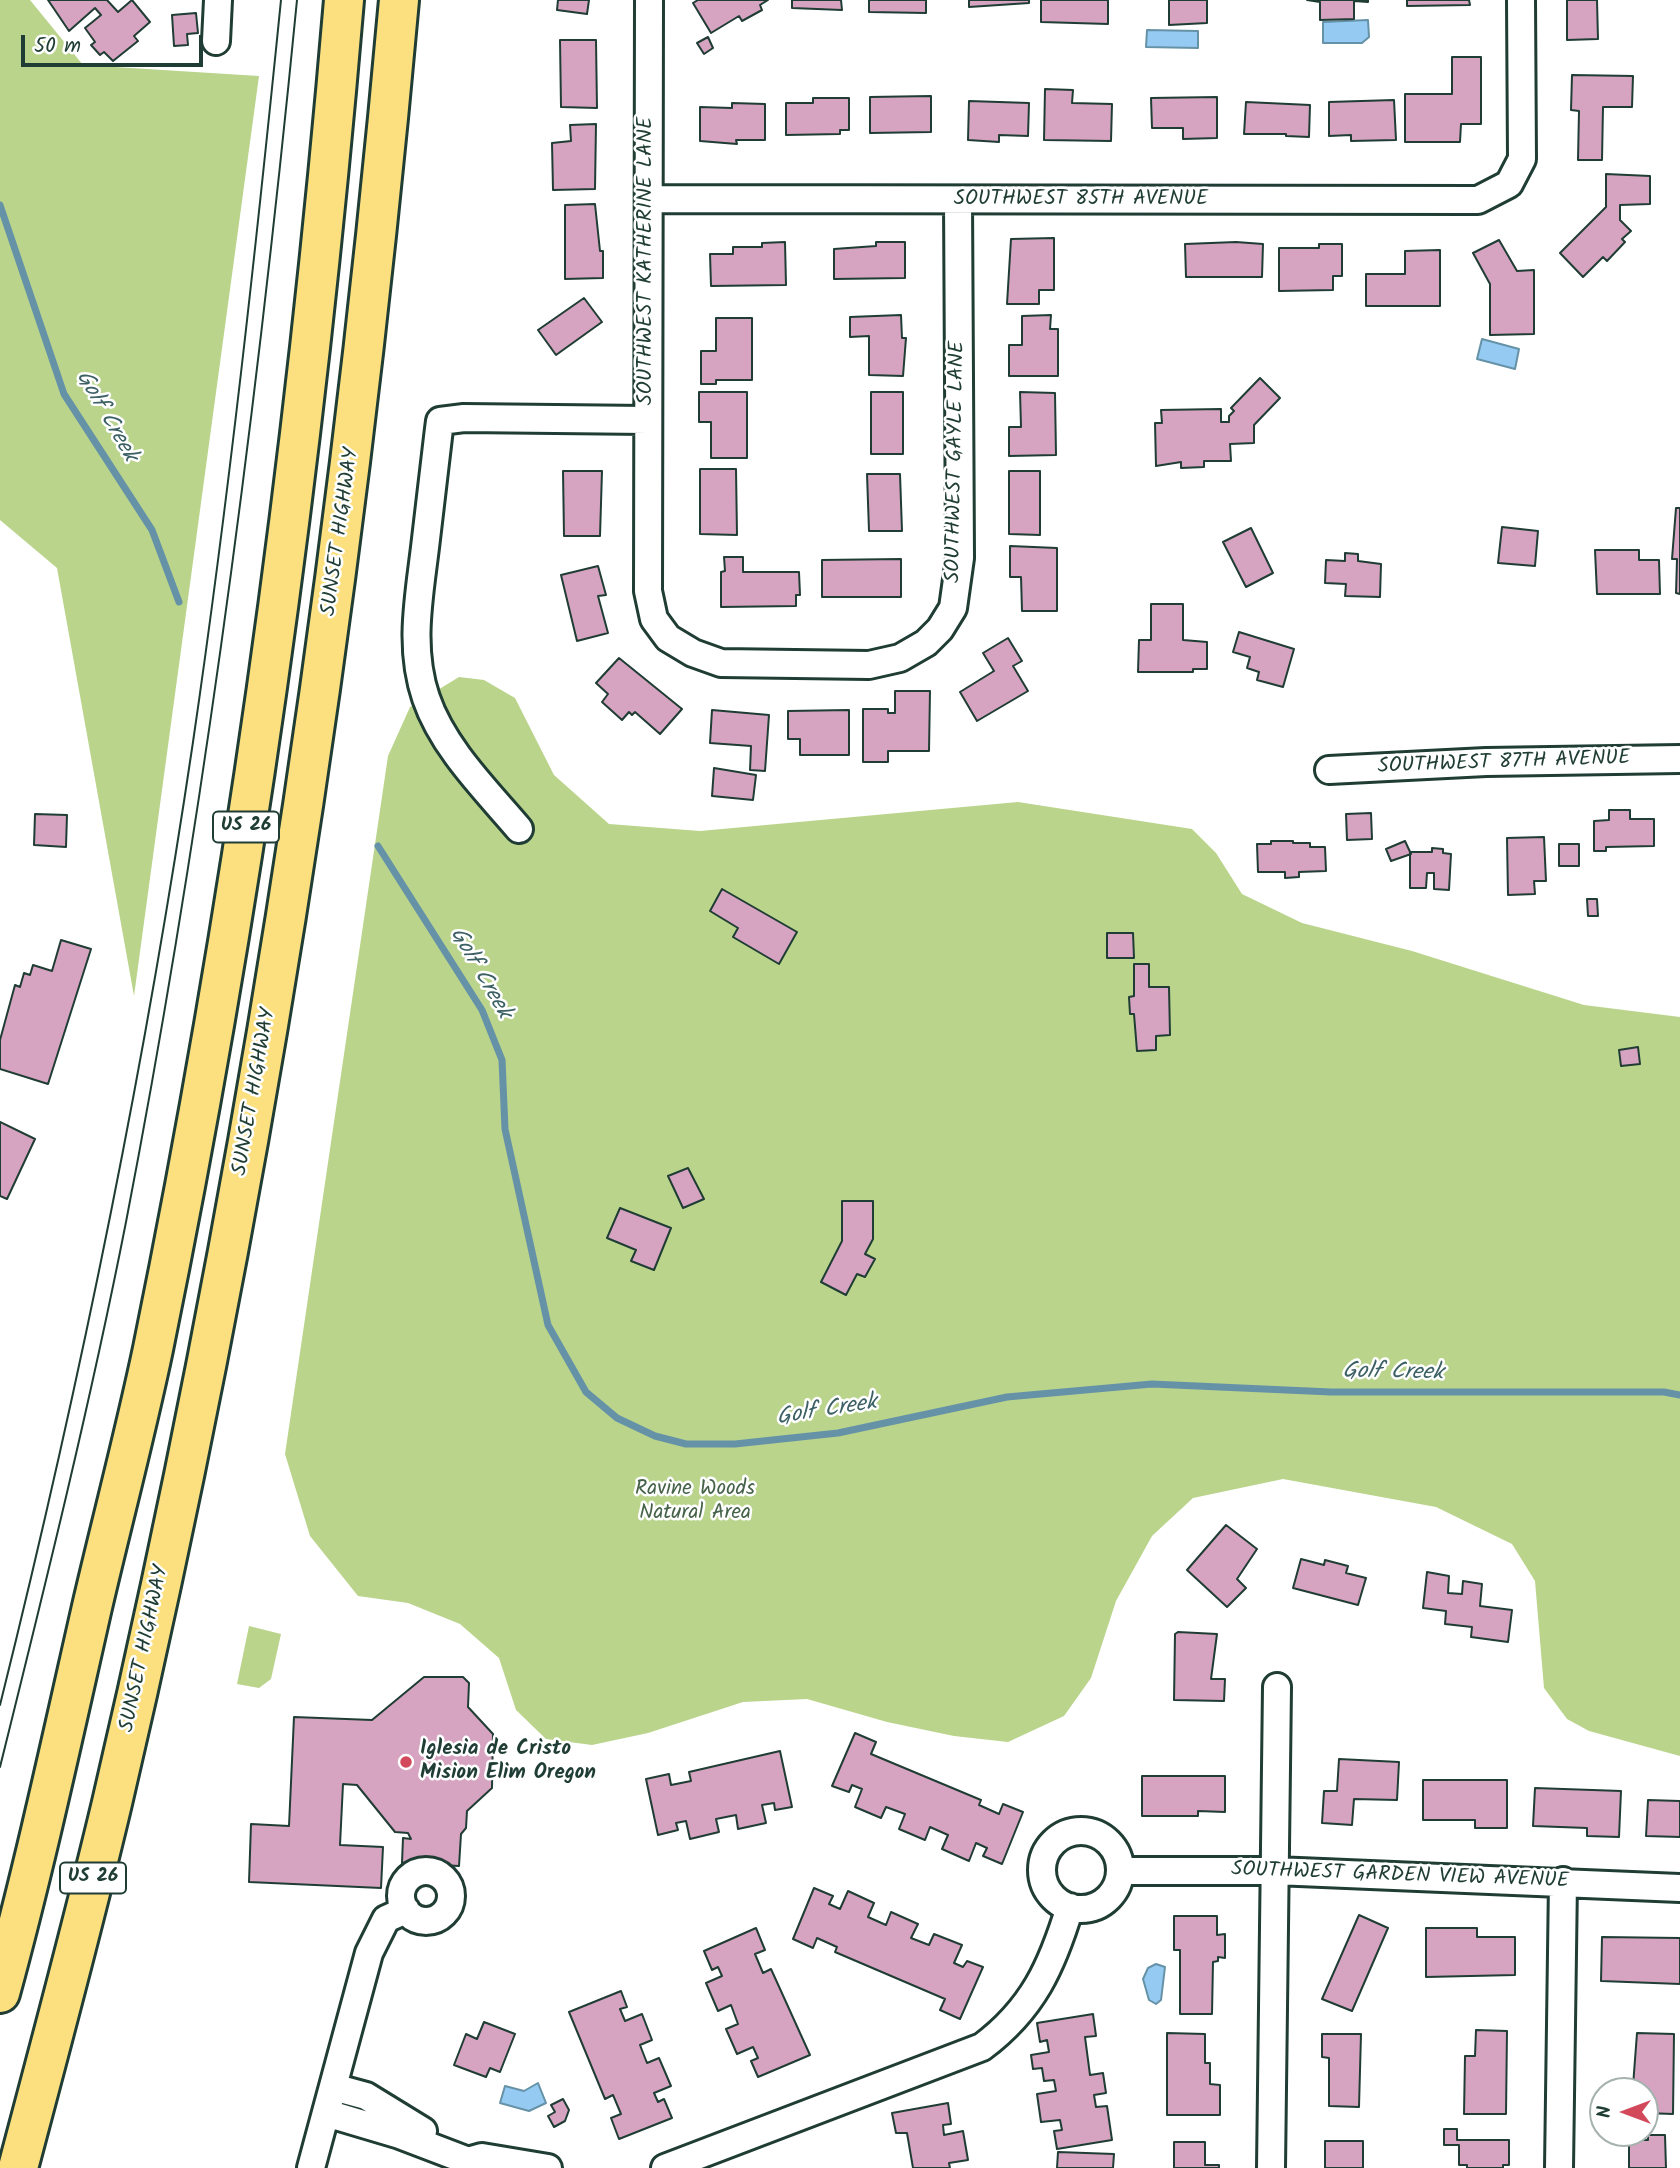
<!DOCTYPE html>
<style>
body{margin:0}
#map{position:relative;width:1680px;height:2168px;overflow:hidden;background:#fff;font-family:Kalam,sans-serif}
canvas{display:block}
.north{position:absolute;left:1589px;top:2077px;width:70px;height:70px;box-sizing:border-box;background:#fff;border:2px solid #a5b1ae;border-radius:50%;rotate:270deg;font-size:19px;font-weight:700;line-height:28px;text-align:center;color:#1f3d34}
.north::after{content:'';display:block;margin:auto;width:24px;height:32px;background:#d1495b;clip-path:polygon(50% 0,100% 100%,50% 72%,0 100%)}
.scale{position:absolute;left:21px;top:35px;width:182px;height:32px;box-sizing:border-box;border:4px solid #1f3d34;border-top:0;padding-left:9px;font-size:21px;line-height:24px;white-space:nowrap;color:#1f3d34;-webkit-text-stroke:5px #fff;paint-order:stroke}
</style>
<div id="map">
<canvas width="1680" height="2168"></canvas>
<div class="north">N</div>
<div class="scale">50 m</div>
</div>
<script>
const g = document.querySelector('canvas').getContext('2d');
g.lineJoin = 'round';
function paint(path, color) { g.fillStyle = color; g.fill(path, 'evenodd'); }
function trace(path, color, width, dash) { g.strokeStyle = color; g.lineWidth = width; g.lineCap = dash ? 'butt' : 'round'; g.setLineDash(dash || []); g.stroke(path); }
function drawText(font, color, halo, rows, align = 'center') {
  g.font = font + ' Kalam,sans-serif'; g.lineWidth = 5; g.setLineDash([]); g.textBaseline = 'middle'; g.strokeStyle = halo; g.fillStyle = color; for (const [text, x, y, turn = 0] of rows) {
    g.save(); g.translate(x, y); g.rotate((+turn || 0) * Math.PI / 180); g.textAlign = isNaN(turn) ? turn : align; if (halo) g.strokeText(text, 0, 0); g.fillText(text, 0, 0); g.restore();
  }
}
const green = new Path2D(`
 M0,0h30l53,65 176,11 -125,920 -77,-428 -57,-48z
 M459,677l25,3 31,18 39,77 55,49 91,7 318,-29 174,27 24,24 26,41 60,29 110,28 172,54 96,12v739l-91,-25 -22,-12 -23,-31 -9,-107 -23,-37 -76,-37 -153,-28 -90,19 -41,38 -36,65 -25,77 -27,38 -56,26 -54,-6 -67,-14 -80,-23 -64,3 -95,31 -56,12 -46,-6 -30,-29 -17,-52 -39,-34 -52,-21 -50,-7 -48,-60 -25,-82 103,-698 22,-49z
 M249,1626l32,8 -10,45 -12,9 -22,-4z`);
const water = new Path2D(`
 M1368,20l1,17 -7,6h-39v-21z
 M1147,30l51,1v17l-52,-1z
 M1482,339l37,10 -4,20 -38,-10z
 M1156,1964l9,3 -4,33 -5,4 -7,-4 -6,-21 5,-11z
 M538,2083l8,20 -17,8 -29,-8 5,-17 19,5z`);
const stream = new Path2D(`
 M0,205l64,189 88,136 27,72
 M378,846l104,164 20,50 3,69 43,196 38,67 31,26 38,18 31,8h49l103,-11 169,-36 145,-13 179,8h333l16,3`);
const building = new Path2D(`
 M48,0h59l11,12 14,-12 18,22 -16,14 4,5 -25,20 -9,-9 -4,3 -9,-10 4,-3 -10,-14 16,-13 -6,-7 -26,23z
 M558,0h31l-2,14 -30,-4z
 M698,0h70l-8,5 2,5 -20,11 -3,-5 -28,17 -18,-30z
 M792,0h49l1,10 -50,-2z
 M869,0h57v13l-57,-1z
 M969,0h60v3l-60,4z
 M1041,0h67v24l-67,-2z
 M1169,0h38v23l-38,2z
 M1307,0h61v2l-14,-1v18l-34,1v-18z
 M1407,0h62l1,5 -63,1z
 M1567,0h30l1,39 -31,1z
 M196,13l2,20 -11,1 1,11 -14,1 -2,-31z
 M708,37l5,11 -9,6 -7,-11z
 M560,40h36l1,68 -36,-1z
 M1452,57h29v67h-20l-1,18h-55v-48h47z
 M1572,75l61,1 -1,31h-29l-1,53h-24l1,-49 -8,-1z
 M1045,89l28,1 -1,13 40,1 -1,37 -67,-1z
 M931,96v36l-61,1v-36z
 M1217,97v41l-34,1v-11h-31l-1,-30z
 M813,98h36v32h-9v4l-54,1v-32h27z
 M1394,100l2,40 -45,1v-6l-22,1v-34z
 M969,101l60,2 -1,33 -29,-1v7l-31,-2z
 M1246,102l64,3 -1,32 -23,-1v-2h-42z
 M732,103l33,1v36h-29l1,4 -37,-3v-34l32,1z
 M596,124l-1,65 -42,1 -1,-47 19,-2 -1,-16z
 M1606,174l44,2v28l-30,1v15l11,11 -9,8 3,3 -18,19 -4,-4 -20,20 -23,-24 46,-46z
 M595,204l5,47h3v27l-38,1v-74z
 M1054,238v52h-15v14h-32l4,-65z
 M1499,240l18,31 17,-1v64l-44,1v-51l-17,-31z
 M785,242l1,43 -75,1 -1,-32h23v-7h29v-4z
 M876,242h29v36l-71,1v-30l42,-3z
 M1236,242l27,2 -1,33h-76l-1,-33z
 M1319,244h23v32h-9v14l-54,1v-43h40z
 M1440,250v56h-74v-32h39v-23z
 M584,298l18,24 -46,33 -18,-25z
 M901,315l1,23h4l-3,38 -34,-1v-39l-19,1v-20z
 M1051,315l-1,14h8v47h-49v-31h13v-29z
 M716,318h36v62h-36v4h-15v-33h15z
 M1260,378l20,20 -26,27v18l-24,1 1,17h-27v6l-23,1v-6l-25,4 -1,-43h7l-1,-13 60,-1v13h8v-6l5,-5 -3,-3z
 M699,392h48v66h-36v-36h-12z
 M871,392h32v62h-32z
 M1020,392l35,1 1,62 -47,1v-29h12z
 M700,469h36l1,66 -37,-1z
 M563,471h39l-2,65h-36z
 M1009,471h31v64l-31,-1z
 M867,474h33l2,57h-33z
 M1676,508h4v86l-4,-1 1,-34h-5z
 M1502,527l36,4 -3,35 -37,-3z
 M1251,528l22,45 -27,14 -23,-45z
 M1010,546l47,2v63h-35l-1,-34h-11z
 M1595,550h44v10h20l1,34h-63z
 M1345,553l13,1v7l23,3 -1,33 -35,-1 1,-12 -21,-1 1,-23 19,1z
 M724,557h19v15h56l1,23h-4v11l-75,1v-35l4,-1z
 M901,559v38h-79v-37z
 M598,566l8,29 -8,1 10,37 -31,8 -16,-66z
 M1151,604h32v36l24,2v27h-14v3h-55l1,-32h12z
 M1239,632l55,17 -11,38 -26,-7 2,-8 -12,-4 3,-11 -17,-5z
 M1008,638l14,23 -9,5 15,25 -51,30 -17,-29 34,-21 -11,-18z
 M619,658l63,51 -22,25 -25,-22 -3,3 -3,-3 -7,8 -20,-18 6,-8 -12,-11z
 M895,691h35l-1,60h-41v11h-25v-53h25v4h7z
 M712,710l57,5 -4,56 -15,-1 1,-24 -41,-3z
 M849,710v45h-49v-16h-12v-28z
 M714,768l42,7 -3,25 -41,-4z
 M1609,810h21v9h24v27l-48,1v4h-12v-30l15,-1z
 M1371,813l1,26 -25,1 -1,-26z
 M35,814l32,1 -1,32 -32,-2z
 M1544,837l2,44h-12l1,13 -27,1 -1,-57z
 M1271,841h22v2h17v4h15l1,24 -27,1v5l-14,1v-6h-27l-1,-28h14z
 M1405,841l6,13 -20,7 -5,-12z
 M1559,844h20v22h-20z
 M1432,848l11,1v4l8,1 -2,36 -15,-1v-16h-7l-1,15h-16v-36h22z
 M722,889l75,43 -18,32 -46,-27 5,-9 -28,-17z
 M1587,899h10l1,17h-10z
 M1107,933h26l1,25h-27z
 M61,940l30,9 -43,135 -48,-15v-29l15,-55 5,2 4,-14 6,2 3,-10 19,6z
 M1134,964h15v23h20l1,48 -14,1v14l-19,1 -3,-37h-4l-1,-17 5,-1z
 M1638,1047l2,17 -19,2 -2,-16z
 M0,1122l35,17 -28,60 -7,-3z
 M688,1168l16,31 -21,9 -15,-32z
 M842,1201h31v38l-8,15 10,5 -10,18 -8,-3 -11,21 -25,-13 21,-41z
 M620,1208l51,20 -17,42 -23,-9 5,-11 -29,-12z
 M1226,1525l31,24 -20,30 9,9 -19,19 -40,-37z
 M1301,1559l23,6 1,-5 23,6 -2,7 20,5 -8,27 -65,-17z
 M1427,1572l22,4 -1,17 14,1 1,-13 19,3 -2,22 32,4 -4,32 -37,-5 1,-10 -27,-3 1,-13 -23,-3z
 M1178,1632l39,2 -6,45h14l-1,22 -50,-1 1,-66z
 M424,1677h39l6,6 -1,24 25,27 -1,54 -25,23 -1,17 -5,6 -2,32 -57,-3 1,-25 8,1 -3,-6 -13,-1 -38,-47 -14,-1 -3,61 43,2 -2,41 -132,-6 2,-58 38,2 5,-109 78,3z
 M855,1733l21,9 -5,12 110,46 -2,5 20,9 4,-10 20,8 -21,52 -19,-8 4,-8 -11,-5 -7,18 -27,-12 6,-14 -18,-8 -5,13 -26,-11 6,-15 -19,-7 -5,11 -26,-11 7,-18 -10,-4 -3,7 -17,-6z
 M780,1751l12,56 -17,3 -1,-7 -12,2 4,18 -28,6 -2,-14 -20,4 3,13 -29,7 -4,-18 -10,2 2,7 -20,5 -12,-56 23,-5 2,11 20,-4 -2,-9z
 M1339,1759l60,3 -2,38 -43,-1 -2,26 -30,-2 2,-32h13z
 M1142,1776h83v36l-27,-1v5h-56z
 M1423,1780h84v48h-32v-8h-52z
 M1535,1788l86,3 -2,46 -32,-1v-8l-54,-2z
 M1648,1800l32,1v36l-34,-1z
 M814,1888l19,8 -4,8 11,5 8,-18 26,12 -6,14 18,8 5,-13 27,12 -7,14 18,7 5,-11 28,11 -8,18 9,4 4,-6 16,6 -23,52 -20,-9 5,-11 -110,-47 2,-5 -20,-9 -4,10 -20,-9z
 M1359,1915l29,13 -36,83 -30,-12z
 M1174,1916h43v19l8,-1v24l-7,-1v4l-5,1 -1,52h-32v-64h-6z
 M756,1928l9,22 -10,4 8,19 8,-4 39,86 -52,22 -7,-16 7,-3 -5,-11 -16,7 -11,-25 12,-5 -7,-19 -13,6 -12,-28 16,-7 -4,-9 -6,3 -8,-19z
 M1426,1928h51v9h38v38l-89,2z
 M1602,1937l78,1v46l-79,-3z
 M621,1991l6,16 -7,2 5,12 17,-7 10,26 -12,5 7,18 12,-5 12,28 -17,7 4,9 6,-3 8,19 -53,21 -8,-21 10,-4 -8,-19 -8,4 -36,-87z
 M1093,2014l3,22 -11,1 5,38 13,-2 3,20 -12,2 2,12 11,-1 5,34 -55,9 -3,-18 8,-1 -2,-10 -19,2 -4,-28 19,-3 -2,-11 -10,1 -2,-13 -9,1 -2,-14 18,-3 -2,-12 -7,2 -3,-19z
 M484,2022l31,12 -15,38 -10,-4 -4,9 -32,-12 12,-31 11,5z
 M1476,2030l31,1 -1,83h-42l1,-58h10z
 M1167,2033l38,1v29h5v21l10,1v30h-53z
 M1637,2033l37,1 -1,80 -28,-1v-22h-38v-6l26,1z
 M1322,2034h39l-2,73 -30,-1v-48l-7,-1z
 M563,2099l6,11 -4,11 -11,6 -6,-11 7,-4 -4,-7z
 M948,2103l3,21 -8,1 1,10 19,-4 5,29 -19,3 1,5h-37l-6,-35h-11l-4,-20z
 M1444,2129h13v11h52v25h-6v3h-36v-3h-8v-20h-15z
 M1648,2135h17l1,33h-37v-28h19z
 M1325,2141h38v27h-38z
 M1174,2142h31v23h14v3h-45z
 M1058,2152l56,2 -1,14h-56z`);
const street = new Path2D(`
 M649,0l-1,591 6,28 14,19 25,15 28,10 148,2 31,-7 26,-15 14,-14 13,-21 7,-50 -2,-358
 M216,41l2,-41
 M649,199l829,1 31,-16 13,-25 -1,-159
 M1329,770l157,-8 194,-3
 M519,829c-33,-39 -76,-81 -93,-131 -18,-53 -6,-105 0,-159 5,-40 9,-79 14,-118l24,-3 183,2
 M1042 1870a39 39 0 1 1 78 0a39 39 0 1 1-78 0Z
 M1120,1871h155l405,17
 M401 1896a25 25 0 1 1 50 0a25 25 0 1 1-50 0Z
 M333,2087l33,9 57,35
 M326,2113l74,22 68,26 14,-4 66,11
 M311,2168l58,-215 17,-34 20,-9
 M665,2168l317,-121c51,-38 70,-81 88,-140
 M1271,2168l6,-481
 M1559,2168l4,-287`);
const highway = new Path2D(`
 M0,1993c35,-128 63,-258 92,-386 20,-86 43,-172 61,-258 91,-445 153,-896 191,-1349
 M18,2168c32,-121 65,-243 94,-365 139,-593 233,-1196 287,-1803`);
const tram = new Path2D(`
 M0,1705c79,-317 145,-639 193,-963 36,-246 63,-494 88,-742
 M0,1767c45,-181 90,-362 126,-545 78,-403 131,-813 171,-1222`);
const markers = [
 [406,1762,7,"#d1495b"]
];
const shields = [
 [246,827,66],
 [93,1878,66]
];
const shieldNames = [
 ["US 26",246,827],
 ["US 26",93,1878]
];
const streetNames = [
 ["SOUTHWEST 85TH AVENUE",1081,200],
 ["SOUTHWEST KATHERINE LANE",647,261,-90],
 ["SOUTHWEST GAYLE LANE",957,462,-89],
 ["SUNSET HIGHWAY",342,532,-82],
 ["SOUTHWEST 87TH AVENUE",1504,764,-2],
 ["SUNSET HIGHWAY",256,1092,-80],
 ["SUNSET HIGHWAY",146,1649,-78],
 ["SOUTHWEST GARDEN VIEW AVENUE",1400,1877,2]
];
const parkNames = [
 ["Ravine Woods",695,1490],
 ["Natural Area",695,1514]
];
const poiNames = [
 ["Iglesia de Cristo",420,1750],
 ["Mision Elim Oregon",420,1774]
];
const waterNames = [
 ["Golf Creek",105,417,60],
 ["Golf Creek",479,974,60],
 ["Golf Creek",1393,1374,1],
 ["Golf Creek",827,1412,-9]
];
paint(green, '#bad48c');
paint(water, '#95caf3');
trace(water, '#6692a7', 2);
trace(stream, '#6692a7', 7);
paint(building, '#d6a4c0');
trace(building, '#1f3d34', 2);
trace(street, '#1f3d34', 32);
trace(highway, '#1f3d34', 44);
trace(street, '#fff', 26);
trace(highway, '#fce080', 38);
trace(tram, '#1f3d34', 2);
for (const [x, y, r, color] of markers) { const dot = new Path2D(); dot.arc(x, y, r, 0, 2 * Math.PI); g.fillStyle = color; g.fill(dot); trace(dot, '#fff', 2.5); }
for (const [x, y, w] of shields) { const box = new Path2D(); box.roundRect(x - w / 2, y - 15.5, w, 31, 5); g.fillStyle = '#fff'; g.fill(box); trace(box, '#1f3d34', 2); }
drawText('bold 19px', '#1f3d34', null, shieldNames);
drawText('21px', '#1f3d34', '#fff', streetNames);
drawText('21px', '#46634a', '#fff', parkNames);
drawText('bold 21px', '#1f3d34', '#fff', poiNames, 'left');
drawText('italic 23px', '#3c6064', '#fff', waterNames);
</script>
